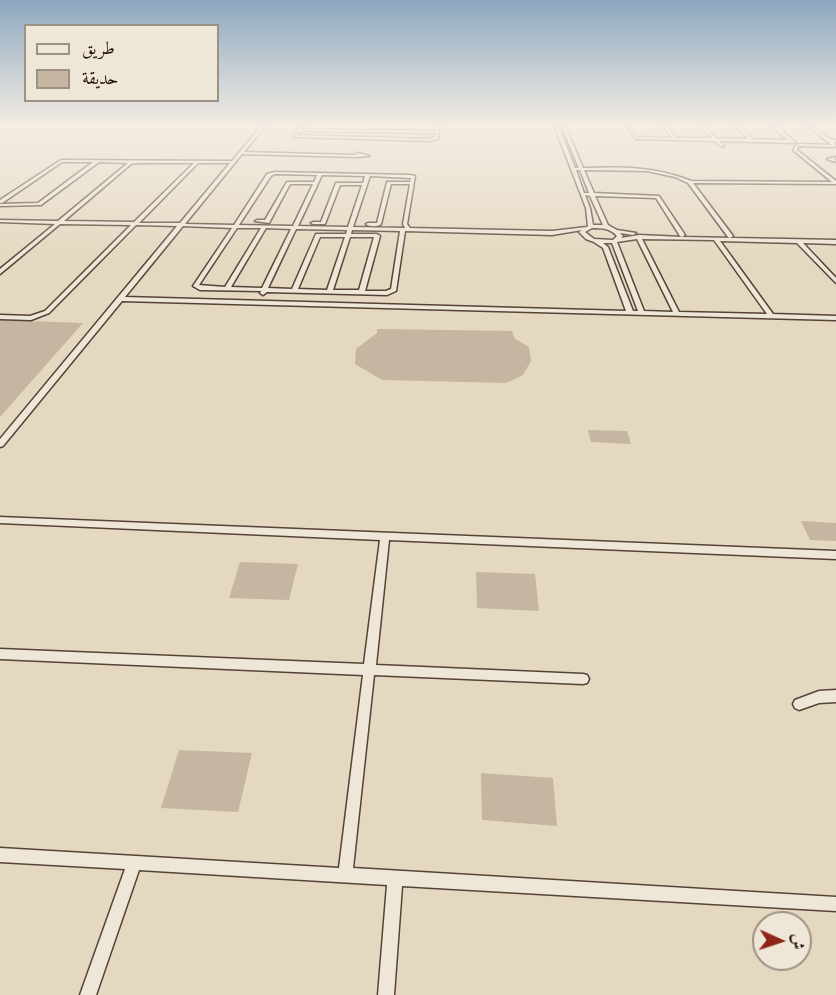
<!DOCTYPE html>
<meta charset="utf-8">
<style>
body{margin:0}
#map{position:relative;width:836px;height:995px;overflow:hidden;background:#e5d8c0;font-family:"Libre Bodoni",Amiri,serif}
canvas{display:block}
.legend{position:absolute;left:24px;top:24px;width:195px;height:78px;box-sizing:border-box;background:#eee6d6;border:2px solid #9e9184;margin:0;padding:8px 10px;list-style:none;font-size:18px;color:#251109}
.legend li{display:flex;align-items:center;gap:12px;height:30px}
.legend b{width:30px;border:2px solid #9e9184}
.north{position:absolute;left:752px;top:911px;width:60px;height:60px;box-sizing:border-box;background:#eee6d6;border:2px solid #9e9184;border-radius:50%;rotate:93deg;font-size:16px;font-weight:700;line-height:24px;text-align:center;color:#251109}
.north::after{content:'';display:block;margin:auto;width:21px;height:27px;background:#8f2418;clip-path:polygon(50% 0,100% 100%,50% 72%,0 100%)}
</style>
<div id="map">
<canvas width="836" height="995"></canvas>
<ul class="legend">
<li><b style="height:8px;background:#eee6d6"></b>طريق</li>
<li><b style="height:16px;background:#c4b6a1"></b>حديقة</li>
</ul>
<div class="north">ش</div>
</div>
<script>
const g = document.querySelector('canvas').getContext('2d');
g.lineJoin = 'round';
function paint(path, color) { g.fillStyle = color; g.fill(path, 'evenodd'); }
function trace(path, color, width, dash) { g.strokeStyle = color; g.lineWidth = width; g.lineCap = dash ? 'butt' : 'round'; g.setLineDash(dash || []); g.stroke(path); }
const green = new Path2D(`
 M0,320l83,3 -83,94z
 M377,329l135,2 2,7 15,9 2,14 -8,14 -17,8 -124,-3 -27,-16 1,-15 21,-16z
 M588,430l39,1 4,13 -40,-2z
 M801,521l35,2v18l-26,-1z
 M240,562l58,2 -9,36 -60,-2z
 M476,572l59,2 4,37 -62,-3z
 M179,750l73,3 -14,59 -77,-4z
 M481,773l72,5 4,48 -75,-6z`);
const minor = new Path2D(`
 M262,125h4l-22,27 111,3 4,-2 10,3 -13,1 -114,-3 -57,70 49,1 33,-51 8,-2 135,3 5,1 -8,48 3,4 142,3 35,-4 1,-1 -2,-18 -32,-83h4l17,43h4l-18,-43h4l18,43c37,-1 72,-2 108,13l141,1 -39,-32 4,-6 35,1 -26,-20c12,1 18,15 30,15v2h-2l2,4 -3,1 -35,-1 -1,4 39,31v3l-143,-1 40,53 -3,2 -2,-1 -40,-54 -13,-6 -28,-6 -63,-1 10,23 65,3 26,39 -3,2 154,3v4l-33,-1 33,35v5l-39,-40 -77,-2 53,73 63,2v4l-714,-19 -119,145 -3,1v-8l177,-213 -41,-1 -87,88 -18,7 -31,-1v-4l30,1 15,-5 86,-86 -71,-1 -60,50v-5l55,-45 -55,-2v-2l58,1 70,-58 -29,-1 -58,43 -41,1v-2l38,-1 55,-41h-31l-60,41h-2v-3l61,-40 171,1zM138,163h56l-60,59 -70,-1 67,-57zM198,163h32l-50,60h-41zM576,170h4l9,23h-5zM275,174l42,1 -3,7h-27l-22,38h-8l-2,1 14,2 21,-39h23l-20,42 -54,-1 32,-49zM322,175l43,1 -2,7h-27l-15,39h-8l-2,1 2,1h12l15,-39h22l-14,42 -50,-1zM370,176l41,2 -1,4h-23l-10,41h-9l-2,1c3,3 12,3 15,0l10,-40h19l-7,40 2,4 -52,-1zM585,195l5,1 13,29h-10l-3,-17zM595,196l61,2 24,38 2,1 -43,-2 -18,3 2,-2 -3,-3 13,2 3,-2 -19,-3 -9,-5zM183,226l49,2 -39,58 7,4 61,1 -1,2 3,2 4,-3 120,3 9,-4 9,-60 147,4 30,-5 -3,2 7,7 8,3 9,6 23,63 -501,-14zM237,228h24l-36,59 -26,-2zM266,228l25,1 -29,59 -31,-1zM592,228c10,0 18,0 25,8l-4,4 -19,-1 -9,-7zM296,229l51,1 -1,4h-30l-24,55 -24,-1zM352,230l48,1 -9,58 -5,2h-21l15,-55 -3,-2h-26zM320,237h25l-18,53 -29,-1zM350,237h24l-15,53h-26zM637,239l36,73 -29,-1 -27,-69zM642,239l72,1 53,74 -88,-2zM603,243h9l26,68h-5l-25,-64z
 M300,125h4l-3,4 135,2v-6h4l-2,14 -9,2 -136,-4zM299,131l137,2 -1,4 -6,2 -132,-4z
 M626,125h4l7,12 35,1 -10,-13h4l10,13h36l-14,-13h4l14,13 33,1 -15,-14h4l15,14 35,1 -18,-15h5l20,17 -2,1 -74,-2 5,5 -2,1 -8,-6 -78,-2z
 M836,157l-1,2 1,3 -9,-3z
 M0,517l836,34v8l-447,-19 -13,125 207,9 4,1 2,4 -2,4 -4,1 -209,-9 -21,193 483,29v14l-434,-25 -8,109h-16l9,-110 -248,-15 -43,125h-16l45,-126 -125,-7v-14l339,20 24,-193 -363,-16v-10l364,15 16,-124 -380,-17z
 M836,690v12l-17,1 -20,7 -4,-2 -2,-4 2,-4 24,-9z`);
paint(green, '#c4b6a1');
trace(minor, '#554337', 3);
paint(minor, '#eee6d6');
const sky = g.createLinearGradient(0, 0, 0, 265);
sky.addColorStop(0, '#8da7bf');
sky.addColorStop(0.47, '#f3ede3');
sky.addColorStop(1, '#f3ede300');
g.fillStyle = sky;
g.fillRect(0, 0, 836, 265);
</script>
